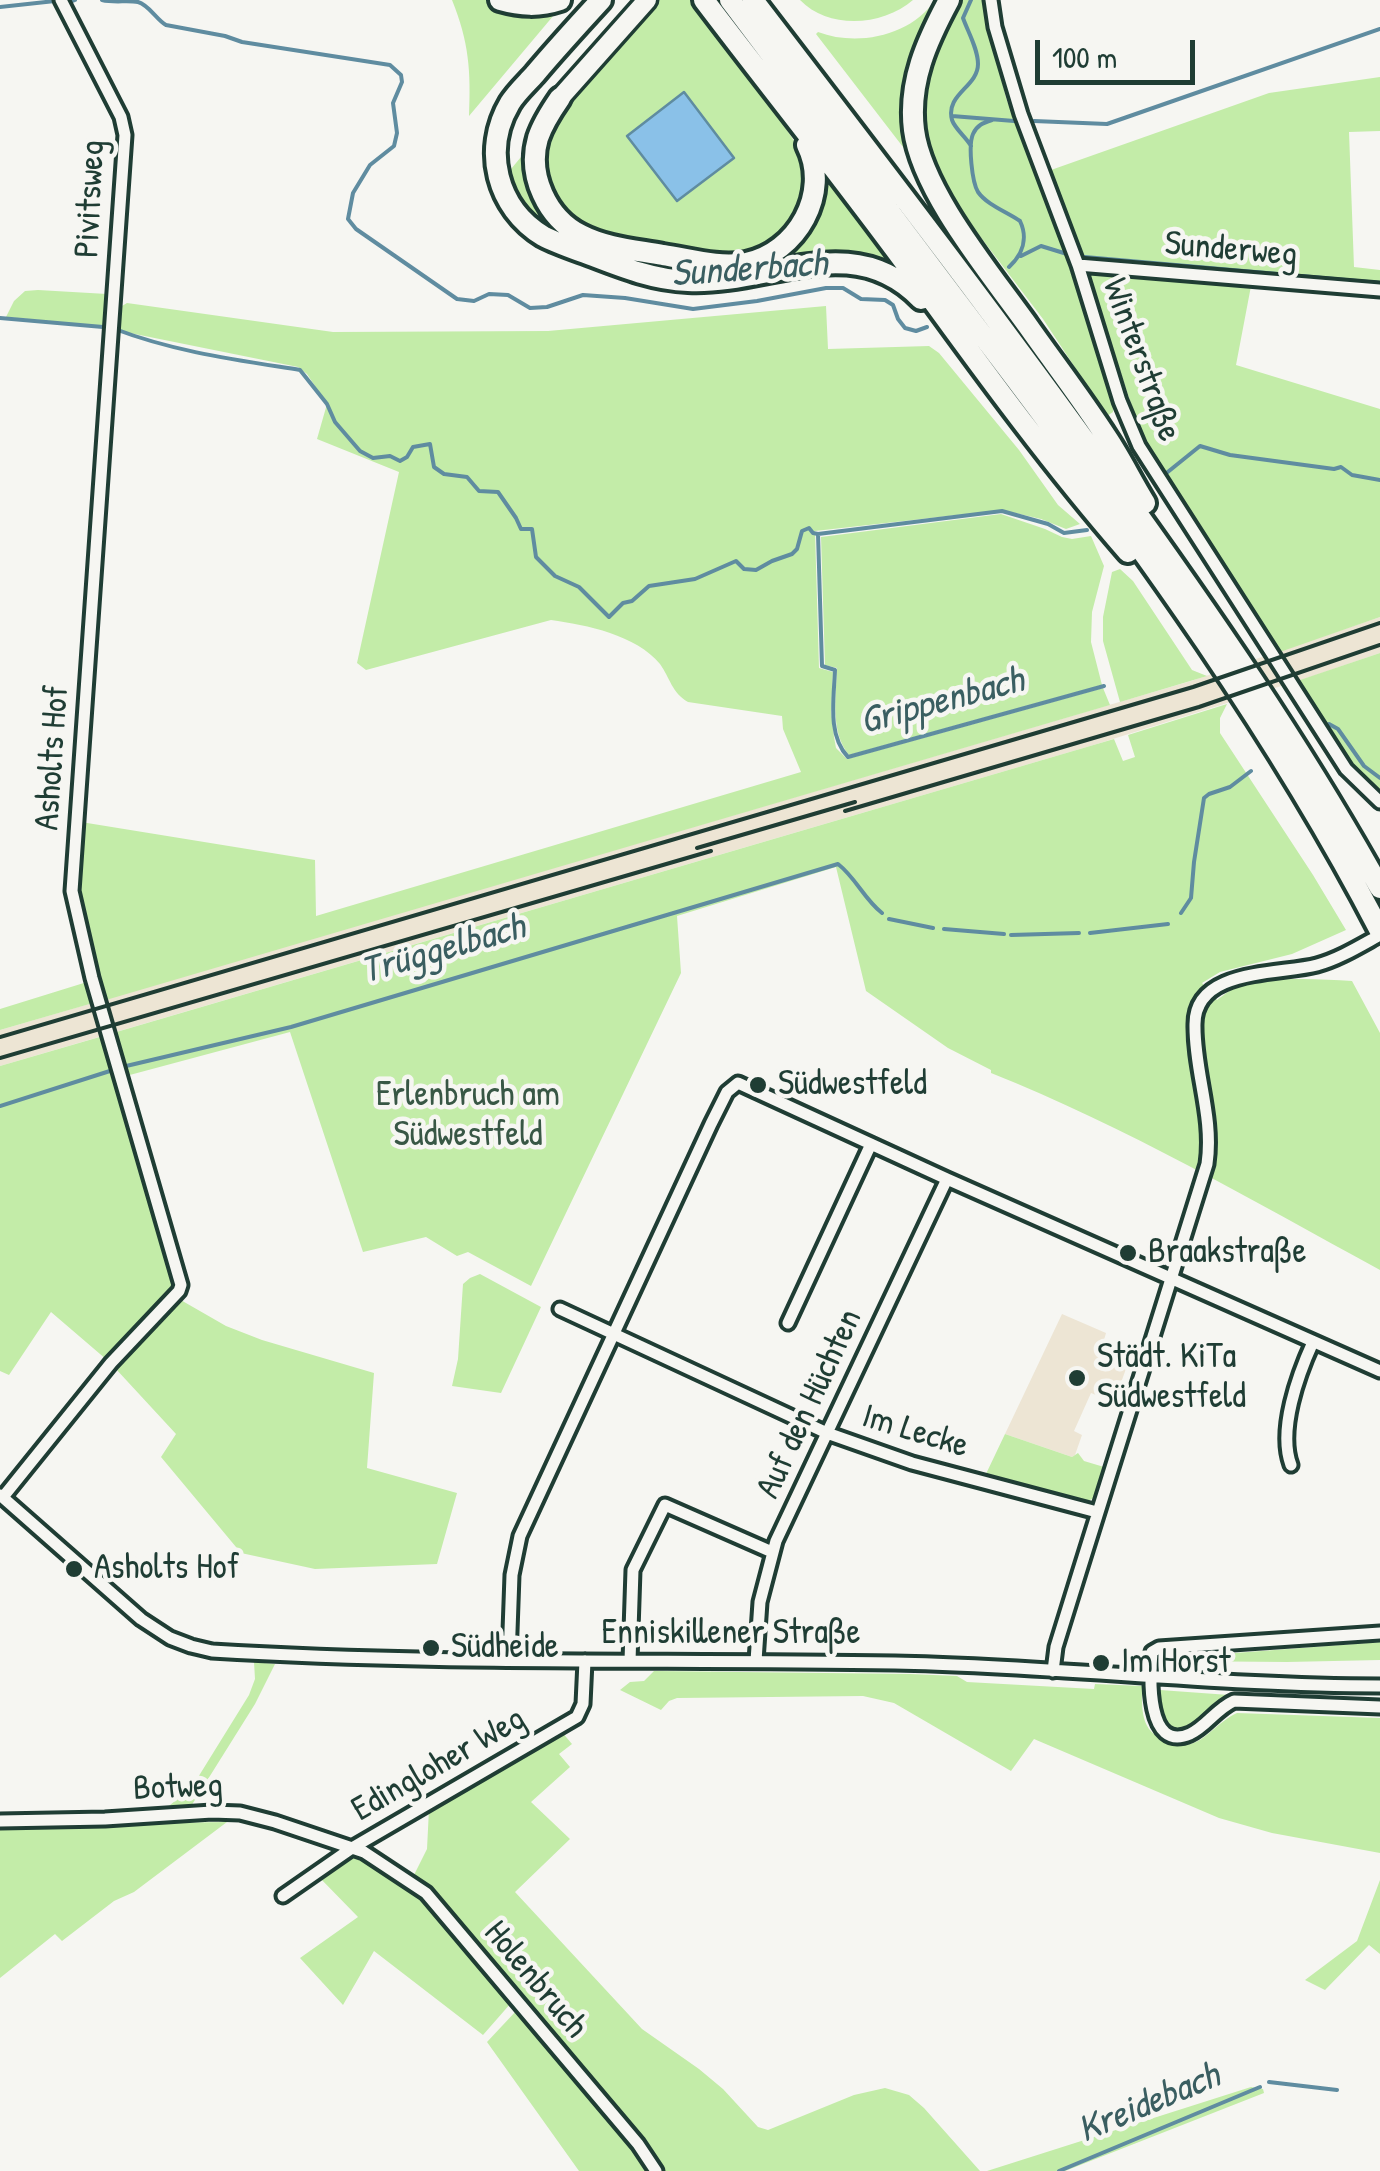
<!DOCTYPE html>
<meta charset="utf-8">
<style>
body{margin:0}
#map{position:relative;width:1380px;height:2171px;overflow:hidden;background:#f6f6f2;font-family:"Patrick Hand",sans-serif}
canvas{display:block}
.scale{position:absolute;left:1035px;top:40px;width:160px;height:45px;box-sizing:border-box;border:5px solid #1f3d34;border-top:0;padding-left:12px;font-size:30px;line-height:35px;white-space:nowrap;color:#1f3d34;-webkit-text-stroke:8px #f6f6f2;paint-order:stroke}
</style>
<div id="map">
<canvas width="1380" height="2171"></canvas>
<div class="scale">100 m</div>
</div>
<script>
const g = document.querySelector('canvas').getContext('2d');
g.lineJoin = 'round';
function paint(path, color) { g.fillStyle = color; g.fill(path, 'evenodd'); }
function trace(path, color, width, dash) { g.strokeStyle = color; g.lineWidth = width; g.lineCap = dash ? 'butt' : 'round'; g.setLineDash(dash || []); g.stroke(path); }
function drawText(font, color, halo, rows, align = 'center') {
  g.font = font + ' "Patrick Hand",sans-serif'; g.lineWidth = 9; g.setLineDash([]); g.textBaseline = 'middle'; g.strokeStyle = halo; g.fillStyle = color; for (const [text, x, y, turn = 0] of rows) {
    g.save(); g.translate(x, y); g.rotate((+turn || 0) * Math.PI / 180); g.textAlign = isNaN(turn) ? turn : align; if (halo) g.strokeText(text, 0, 0); g.fillText(text, 0, 0); g.restore();
  }
}
const built = new Path2D(`
 M1380,617v36l-67,23 -216,68 -1097,322v-36l1191,-349z
 M1062,1314l44,19 -2,7 28,12 -14,39 8,4 -3,11 -32,-13 -17,38 8,4 -7,20 -3,2 -67,-23z`);
const green = new Path2D(`
 M452,0h35l6,4 66,5 -90,107c2,-45 0,-74 -17,-116z
 M659,0h31l93,124 13,20 6,14 5,24 -2,14 -19,38 -25,17 -33,6 -131,-23c-33,-16 -60,-48 -52,-88 3,-15 12,-29 20,-42z
 M800,0h113c-30,26 -84,30 -113,0z
 M935,0h7l-16,29 -13,131 -97,-126 2,-2c39,15 93,4 117,-32z
 M983,0l23,98 41,103 67,201 -1,10 -6,4 -64,-97 -77,-101 -19,-29 -15,-37 -9,-44 11,-46 28,-62z
 M1380,77v54l-31,1 5,135 26,3v15l-294,-24 -4,-4 -31,-87 218,-77z
 M526,151l21,66 169,57 -60,-5 -106,-38 -30,-26 -14,-30z
 M822,168l76,100 -101,-10 -8,-9z
 M1092,273l159,13 -15,79 144,44v208l-103,36 -109,-172 -29,-53 -50,-151z
 M38,290l69,4 -2,32 -99,-9 8,-16 11,-10z
 M127,303l206,29 215,-1 278,-25 2,43 101,-3 10,7 80,97 39,55 22,19 -14,5 -25,-10 -39,-9 -187,21 4,137 14,4 -2,40 3,25 2,11 11,11 256,-71 7,17 -1004,295 -28,-110 3,-68 234,38 1,56 485,-144 -18,-43 -1,-13 -94,-14c-16,-9 -18,-24 -28,-38 -24,-29 -73,-39 -109,-44l-185,50 -9,-7 42,-191 -82,-33 10,-35 -20,-30 -9,-7 -183,-37 2,-21z
 M1001,514l44,15 17,8 10,2 19,-3 13,30 -12,46 -1,30 11,43 -253,70c-19,-23 -13,-59 -12,-87l-12,-3 -4,-128z
 M1120,569l13,12 59,89 15,6 -87,26 -17,-61v-24l9,-45z
 M1380,653v139c-36,-30 -59,-72 -86,-110z
 M1227,704l-7,14v15l93,142 33,55 -54,24 -72,18 -18,11 15,17c7,-5 13,-11 21,-13 33,-11 79,-8 114,-6l28,52v237c-128,-70 -254,-143 -389,-197v-3l-43,-22 -82,-57 -30,-124 -159,49 4,57 -150,313 -63,-34 -11,4 -31,-19 -63,15 -73,-220 -164,44 -13,-43 1001,-294 9,22 12,-4 -7,-22z
 M87,982l6,21 -93,27v-21z
 M103,1036l72,251 -68,73 -56,-48 -42,63 -9,-4v-305z
 M480,1274l61,33 -40,86 -49,-7 6,-27 5,-75 7,-6z
 M179,1299l47,27 36,14 112,33 -7,95 90,25 -20,71 -122,5 -74,-16 -80,-96 15,-23 -61,-66z
 M1005,1434l67,23 6,-4 6,8 20,6 -10,31 -8,4 -101,-26z
 M1380,1642v18l-93,2 -118,-1v-3z
 M254,1662l21,2 -20,40 -67,107 -24,-1 28,-23 57,-92 6,-16z
 M654,1671l256,3 47,2 10,6 127,7 1,-5 47,2c0,24 -2,45 24,55 6,2 17,5 24,3 15,-3 30,-24 47,-31l143,5v135l-108,-20 -53,-15 -185,-79 -23,32 -117,-68 -31,-7 -186,2 -8,3 -8,9 -41,-20 10,-8 14,-1z
 M1160,1690l69,5 7,1c-5,2 -11,3 -16,5 -21,11 -30,42 -57,20l-3,-10z
 M561,1731l11,13 -13,10 11,13 -39,35 39,37 -55,53 127,137 57,40 24,20 35,38 10,3 86,-35 31,-7 24,7 15,13 56,63h-318l-250,-292 15,-30 2,-40z
 M227,1822l-93,70 -20,9 -52,40 -7,-7 -55,44v-153z
 M352,1854l7,2 64,42 88,105 -28,32 -109,-84 -31,54 -43,-47 58,-41 -40,-41z
 M1380,1880v74l-11,-9 -44,45 -20,-10 52,-39z
 M517,2010l117,138 16,23h-71l-92,-129z
 M1251,2087l12,2 1,4 -199,78h-78z`);
const water = new Path2D(`
 M684,92l50,66 -57,43 -50,-65z`);
const stream = new Path2D(`
 M102,0c12,3 25,0 36,2 11,3 18,17 28,23l59,11 17,6 148,23 11,10 1,7 -9,21 4,30 -3,13 -24,19 -17,28 -5,26 8,10 101,70 17,2 15,-7 19,1 22,13 17,-1 36,-12 42,3 68,11 64,-8 69,-13h17l18,11 24,1 8,5 5,14 7,9 11,3 11,-4
 M971,0l-8,18c5,14 15,31 15,46 0,23 -33,30 -26,56 3,9 14,17 19,26
 M70,2l5,-2
 M0,7l55,-6
 M952,116l62,5
 M992,120c-9,3 -15,5 -19,14 -5,11 -1,48 5,58 9,13 29,20 42,29 8,17 3,33 -11,46
 M1034,121l73,3 273,-95
 M1021,256l20,-10 26,8
 M1085,257l295,26
 M0,318l103,9
 M115,329c60,23 122,31 185,41l27,34 8,18 25,29 13,7 17,-2 10,5 7,-4 6,-10 17,-3 4,23 10,7 23,3 12,14 19,1 18,26 5,11h11l4,28 19,19 24,11 30,30 14,-14 9,-2 17,-15 46,-7 41,-18 8,8 12,1 16,-9 20,-7 5,-5 5,-18 7,-3 4,5 5,1 184,-23 46,13 16,9 23,-3
 M1164,475l36,-29 30,9 104,14 7,-2 11,8 28,5
 M818,534l4,132 13,4c-1,28 -8,65 13,87l256,-71
 M1325,726l4,-2 9,5 26,37 16,12
 M1181,913l10,-15 3,-36 10,-64 5,-4 21,-7 21,-16
 M889,919l44,9
 M944,929l60,5
 M1090,933l78,-9
 M1011,935l68,-2
 M122,1067l169,-40 547,-163c18,14 26,35 44,49
 M0,1106l113,-36
 M1269,2082l68,8
 M1059,2171l201,-84`);
const minor = new Path2D(`
 M991,0l4,27 26,87 57,151 42,136 19,45 207,323 34,33
 M1078,265l302,25
 M560,1309l267,124 85,30 185,49
 M788,1323l83,-179
 M1291,1465c-13,-35 7,-90 22,-123
 M0,1495l141,124 29,19 21,8 21,5c227,14 455,8 683,12 162,3 323,23 485,23
 M3,1497l108,-134 68,-72 2,-6 -89,-307 -20,-87 53,-756 -4,-18 -60,-117
 M1380,1633l-221,15 -7,4c-2,24 -6,101 38,82 16,-7 26,-25 44,-33l146,6
 M509,1659l3,-84 8,-39 191,-412 16,-32 11,-9 209,96 433,192
 M630,1661l3,-91 32,-65 107,47
 M756,1661l4,-59 16,-61 171,-362
 M1053,1671l3,-24 23,-74 128,-409c7,-48 -13,-93 -12,-140 0,-56 84,-49 122,-59 22,-6 43,-19 63,-30
 M0,1821l105,-2 107,-7 28,1 35,9 89,30 62,41 212,251 18,27
 M283,1896l69,-48 225,-131 6,-13 2,-43`);
const trunk = new Path2D(`
 M560,98l87,-98`);
const motorway = new Path2D(`
 M500,0c21,6 39,7 60,0
 M601,0c-23,25 -45,49 -66,74 -8,9 -19,19 -25,29 -28,47 -13,105 33,133 15,8 34,14 50,20 31,12 62,24 95,25 82,4 164,-53 233,18
 M704,0c72,95 148,189 218,286 66,91 132,181 206,266
 M730,0c93,123 186,246 278,369 135,179 269,363 372,562
 M753,0c121,158 242,315 358,477 96,133 189,267 269,411
 M949,0c-22,41 -41,82 -35,130 8,62 77,144 114,196 26,37 54,73 79,112 14,21 25,44 38,65
 M560,98c-9,13 -17,25 -22,40 -11,37 9,80 43,97 25,13 55,15 82,20 27,4 56,13 83,8 51,-10 85,-70 61,-118`);
const rail = new Path2D(`
 M845,811l354,-104 181,-62
 M697,848l158,-46
 M0,1037l1193,-350 187,-64
 M0,1058l711,-207`);
const markers = [
 [758,1085,10,"#1f3d34"],
 [1128,1253,10,"#1f3d34"],
 [1077,1378,10,"#1f3d34"],
 [74,1569,10,"#1f3d34"],
 [431,1648,10,"#1f3d34"],
 [1101,1663,10,"#1f3d34"]
];
const streetNames = [
 ["Pivitsweg",91,199,-87],
 ["Sunderweg",1231,250,5],
 ["Winterstraße",1141,360,70],
 ["Asholts Hof",53,758,-86],
 ["Auf den Hüchten",810,1404,-65],
 ["Im Lecke",915,1432,17],
 ["Enniskillener Straße",731,1634],
 ["Edingloher Weg",439,1765,-30],
 ["Botweg",178,1788,-2],
 ["Holenbruch",535,1980,50]
];
const poiNames = [
 ["Südwestfeld",778,1085],
 ["Braakstraße",1148,1253],
 ["Städt. KiTa",1097,1358],
 ["Südwestfeld",1097,1398],
 ["Asholts Hof",94,1569],
 ["Südheide",451,1648],
 ["Im Horst",1121,1663]
];
const parkNames = [
 ["Erlenbruch am",468,1096],
 ["Südwestfeld",468,1136]
];
const waterNames = [
 ["Sunderbach",749,270,-4],
 ["Grippenbach",942,702,-15],
 ["Trüggelbach",443,950,-16],
 ["Kreidebach",1149,2104,-23]
];
paint(built, '#ede5d4');
paint(green, '#c3eca8');
paint(water, '#8ac1e8');
trace(water, '#5f8ca0', 2.5);
trace(stream, '#5f8ca0', 4);
trace(minor, '#1f3d34', 19);
trace(trunk, '#1f3d34', 25);
trace(motorway, '#1f3d34', 28);
trace(minor, '#f6f6f2', 11);
trace(trunk, '#f6f6f2', 18);
trace(motorway, '#f6f6f2', 20);
trace(rail, '#1f3d34', 4);
for (const [x, y, r, color] of markers) { const dot = new Path2D(); dot.arc(x, y, r, 0, 2 * Math.PI); g.fillStyle = color; g.fill(dot); trace(dot, '#f6f6f2', 4); }
drawText('35px', '#1f3d34', '#f6f6f2', streetNames);
drawText('35px', '#1f3d34', '#f6f6f2', poiNames, 'left');
drawText('35px', '#385745', '#f6f6f2', parkNames);
drawText('italic 38px', '#3a5e61', '#f6f6f2', waterNames);
</script>
